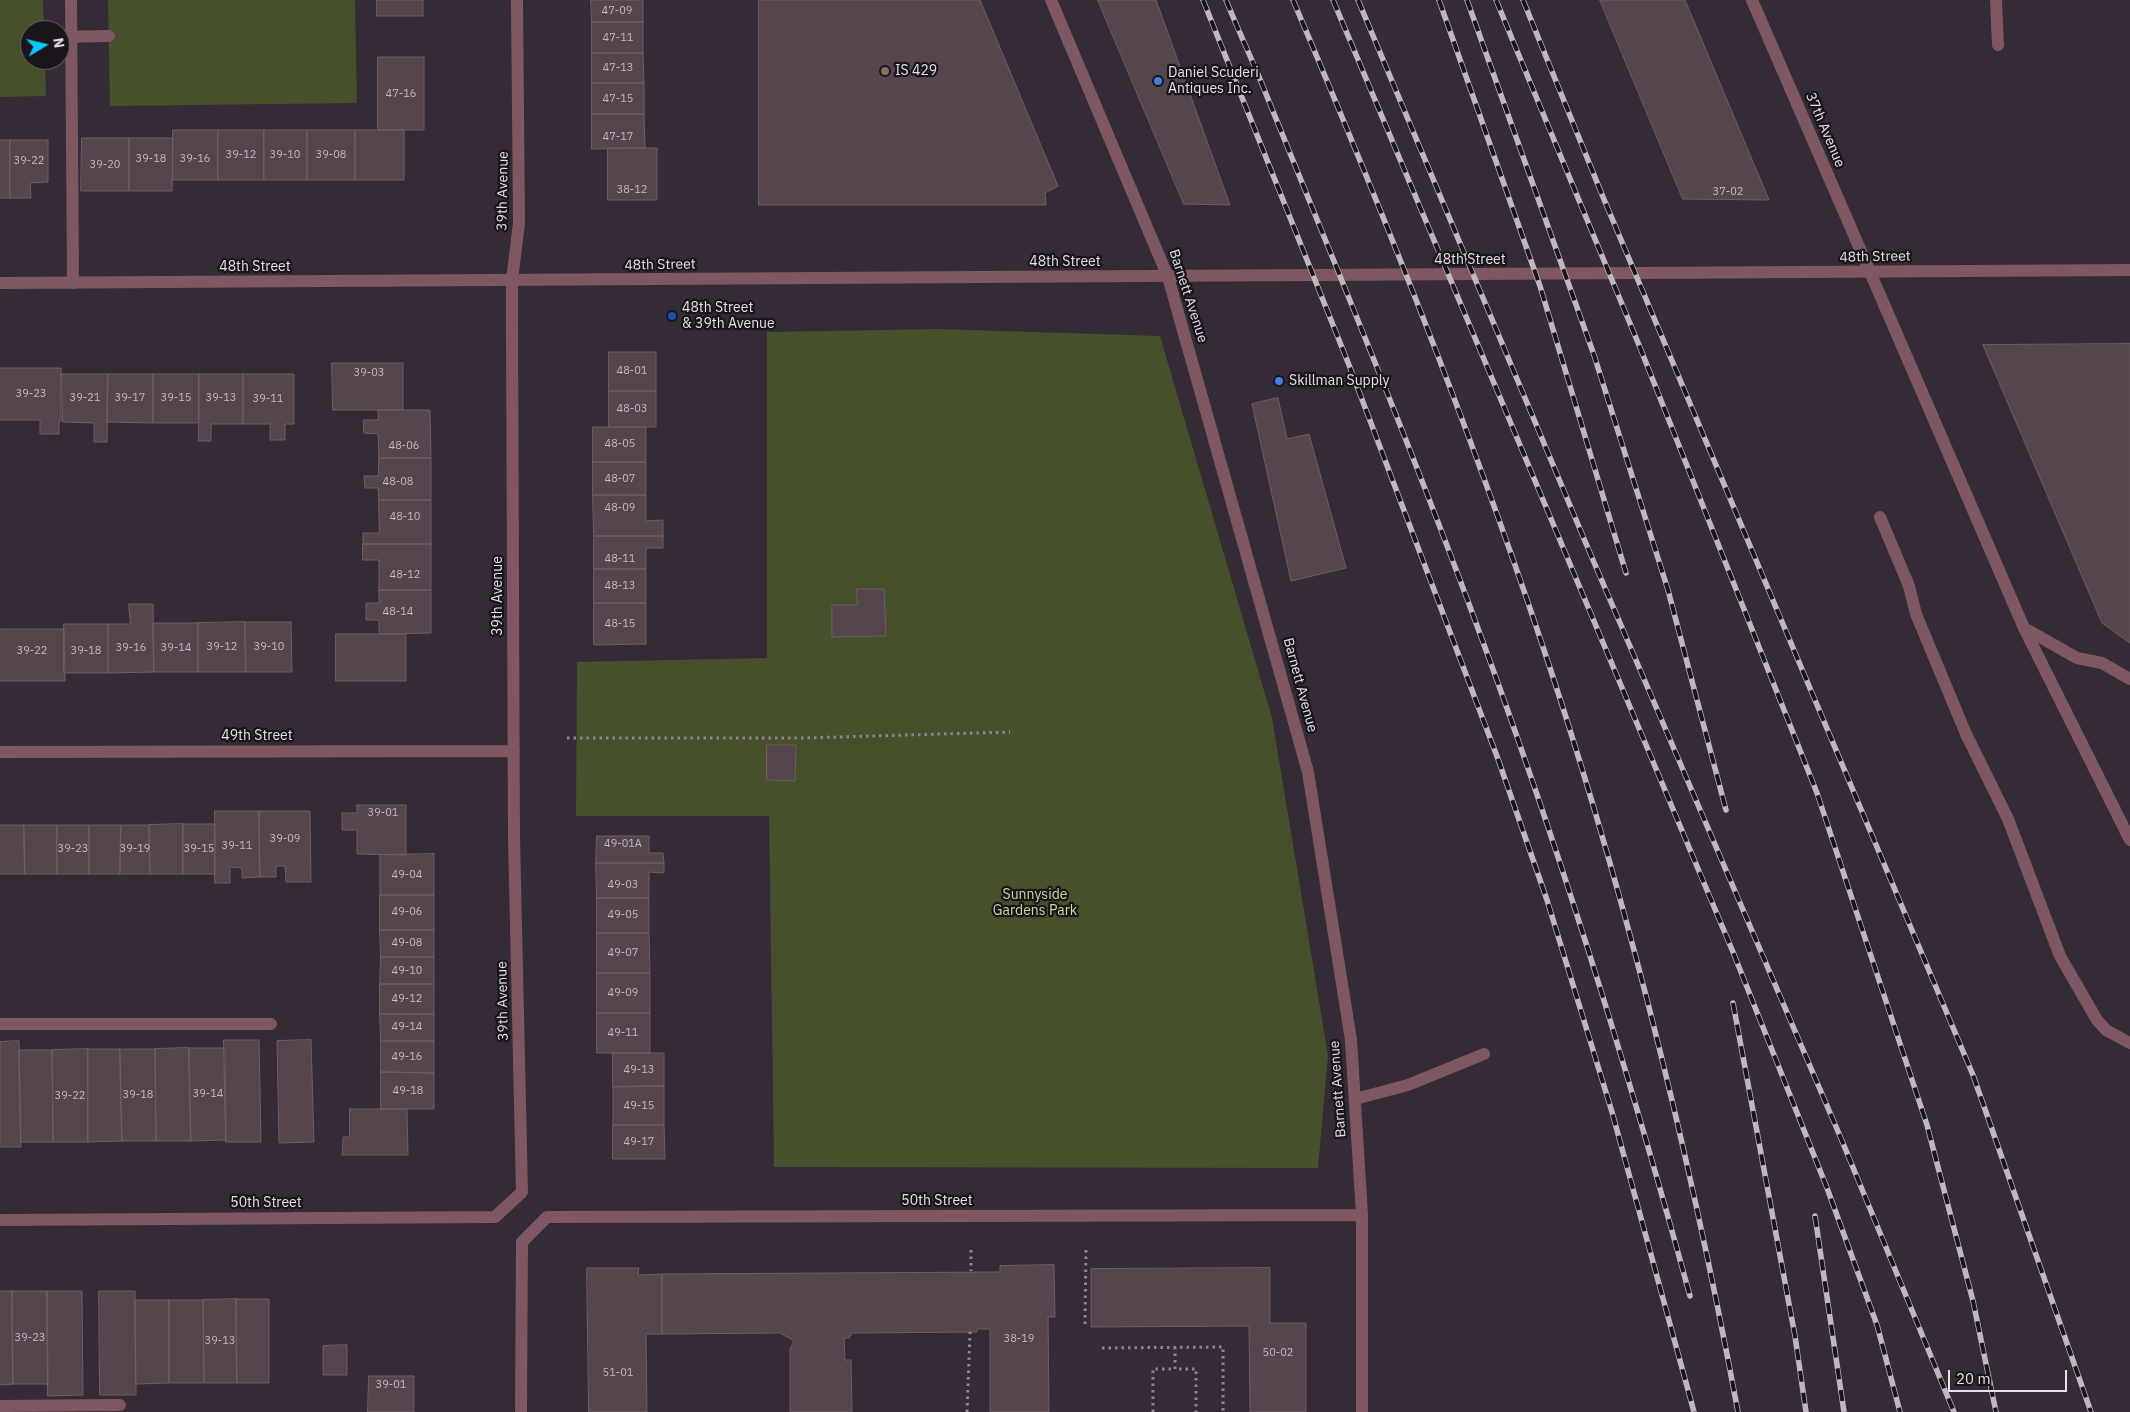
<!DOCTYPE html>
<style>
body{margin:0}
#map{position:relative;width:2130px;height:1412px;overflow:hidden;background:#342b37;font-family:"IBM Plex Sans",sans-serif}
canvas{display:block}
.north{position:absolute;left:20px;top:20px;width:50px;height:50px;box-sizing:border-box;background:#19151a;border:1px solid #6b666c;border-radius:50%;rotate:81deg;font-size:14px;font-weight:700;line-height:20px;text-align:center;color:#e6e0e8}
.north::after{content:'';display:block;margin:auto;width:18px;height:22px;background:#08cbfa;clip-path:polygon(50% 0,100% 100%,50% 72%,0 100%)}
.scale{position:absolute;left:1948px;top:1370px;width:119px;height:22px;box-sizing:border-box;border:2px solid #e6e0e8;border-top:0;padding-left:6px;font-size:15px;line-height:18px;white-space:nowrap;color:#e6e0e8;-webkit-text-stroke:4px #19151a;paint-order:stroke}
</style>
<div id="map">
<canvas width="2130" height="1412"></canvas>
<div class="north">N</div>
<div class="scale">20 m</div>
</div>
<script>
const g = document.querySelector('canvas').getContext('2d');
g.lineJoin = 'round';
function paint(path, color) { g.fillStyle = color; g.fill(path, 'evenodd'); }
function trace(path, color, width, dash) { g.strokeStyle = color; g.lineWidth = width; g.lineCap = dash ? 'butt' : 'round'; g.setLineDash(dash || []); g.stroke(path); }
function drawText(font, color, halo, rows, align = 'center') {
  g.font = font + ' "IBM Plex Sans",sans-serif'; g.lineWidth = 4.5; g.setLineDash([]); g.textBaseline = 'middle'; g.strokeStyle = halo; g.fillStyle = color; for (const [text, x, y, turn = 0] of rows) {
    g.save(); g.translate(x, y); g.rotate((+turn || 0) * Math.PI / 180); g.textAlign = isNaN(turn) ? turn : align; if (halo) g.strokeText(text, 0, 0); g.fillText(text, 0, 0); g.restore();
  }
}
const green = new Path2D(`
 M0,0h43l1,30h-14v30h15l1,36 -46,1z
 M108,0h247l2,103 -247,3z
 M938,329l222,7 112,382 56,337 -10,113 -544,-1 -5,-351h-193l1,-154 190,-4v-326z`);
const building = new Path2D(`
 M377,0h46v16h-46z
 M591,0h52v22h-51z
 M759,0h221l78,186 -13,7 1,12h-287z
 M1098,0h58l74,205 -46,-1z
 M1600,0h85l84,200 -86,-1z
 M592,22h51v31h-51z
 M592,53h51l1,30h-52z
 M378,57h46v73h-46z
 M592,83h52v31h-52z
 M592,114h52l1,34 -53,1z
 M173,130h45v50h-45z
 M218,130h46v50h-46z
 M264,130h43v50h-43z
 M307,130h48v50h-48z
 M355,130h49v50h-49z
 M82,138h47v53h-48z
 M129,138h44l-1,53h-43z
 M0,140h10v58h-10z
 M10,140h38v42l-18,1 1,15h-21z
 M608,148h49v52h-49z
 M2130,344v299l-28,-20 -119,-278z
 M609,352h47v39h-47z
 M332,363h71v47h-70z
 M0,368h61v53h-2v13h-19v-14h-40z
 M62,374h46l-1,68h-13v-19l-31,-1z
 M108,374h45v49l-46,-1z
 M153,374h46v49h-46z
 M199,374h44v50h-32v17h-12z
 M243,374h51v50h-9v16h-15v-16h-27z
 M609,391h47v36h-47z
 M1278,398l9,41 22,-5 37,134 -55,13 -39,-177z
 M378,410h52l1,48h-52l-1,-24 -14,-1 -1,-13h15z
 M593,427h53v35h-53z
 M379,458h52v42h-52l-1,-12h-13l-1,-12h14z
 M593,462h53v33h-53z
 M593,495h53v26l17,-1v16h-69z
 M379,500h52v44h-68v-11h16z
 M594,536h69v12h-17v21h-52z
 M363,544h68v46h-52v-30h-16z
 M594,569h52v34h-52z
 M857,589h27l2,47 -54,1v-32h25z
 M379,590h52v43l-52,1v-14h-13v-17h13z
 M594,603h52v41l-52,1z
 M129,604h24l1,68 -46,1v-49h22z
 M245,622h46l1,50h-46z
 M245,622l1,50h-48v-49z
 M153,623h45v49h-44z
 M64,624h44v49h-44z
 M0,629h64l1,52h-65z
 M336,634h70v47h-70z
 M767,745h29l-1,36 -28,-1z
 M357,805h49v50l-49,-1v-24h-15v-17h15z
 M215,811h44l1,66 -18,1v-10l-12,-1v16h-15z
 M259,811h51l1,71h-25l-1,-16h-9v11h-16z
 M183,824h32v50h-32z
 M183,824v50h-33l-1,-49z
 M0,825h24l1,49h-25z
 M24,825h33v49h-32z
 M57,825h32v49h-32z
 M89,825h32l-1,49h-31z
 M121,825h28l1,49h-30z
 M597,836h52v17h14l1,10h-68z
 M434,854v41h-54v-40z
 M596,863h68v10l-15,-1v26h-52z
 M380,895h54v35h-54z
 M597,898h52v35h-52z
 M380,930h54v27h-53z
 M597,933h52l1,40h-53z
 M381,957h53v27h-54z
 M597,973h53v40h-53z
 M380,984h54v30h-54z
 M597,1013h53v40h-53z
 M380,1014h54v27h-53z
 M224,1040h35l2,102h-35z
 M311,1040l3,102 -35,1 -2,-102z
 M19,1041l2,106h-21v-105z
 M381,1041h53v32l-53,-1z
 M189,1048h36l1,92 -35,1z
 M189,1048l2,93h-35l-1,-92z
 M88,1049h32l2,92 -34,1z
 M88,1049v93h-35l-1,-92z
 M120,1049h35l1,92h-34z
 M19,1050h33l1,92h-32z
 M613,1053h51v33l-51,1z
 M381,1072l53,1v36h-53z
 M664,1086v39h-51v-38z
 M350,1109h57l1,46h-66l1,-18h6z
 M613,1125h51l1,34h-52z
 M1054,1265l1,52h-7l1,95h-59v-83h-13v3l-125,1 -3,5h-5l1,22h6l1,52h-62v-63l4,-8 -14,-8 -118,1v-60l338,-2v-6z
 M587,1268h52l-1,7 24,-1v60h-16l1,78h-58z
 M1270,1268v55h36v89h-56l-1,-86 -158,1v-58z
 M0,1291h12l1,93 -13,1z
 M12,1291h35l1,93h-35z
 M47,1291h35l1,104 -35,1z
 M99,1291h36l1,104h-36z
 M236,1299h33v84h-32z
 M236,1299l1,84h-33l-1,-83z
 M135,1300h34v83l-33,1z
 M169,1300h34l1,83h-35z
 M347,1345v30h-24v-29z
 M369,1376h45v36h-46z`);
const path = new Path2D(`
 M567,738h237l206,-6
 M971,1250v21
 M1085,1324l1,-75
 M1175,1347v22h21v43
 M1102,1348l121,-1v65
 M967,1412l3,-80
 M1153,1412v-43h22`);
const service = new Path2D(`
 M71,0l2,283
 M1996,0l2,45
 M60,37l49,-1
 M1870,272l154,356 106,212
 M1880,517l29,69 7,28 50,120 42,85 52,137 37,64 9,10 24,13
 M2024,628l53,30 25,5 28,16
 M0,1024h271
 M1355,1099l53,-14 76,-31
 M0,1406l120,-1`);
const minor = new Path2D(`
 M1051,0l117,277 140,495 43,268 11,175v197
 M1752,0l118,272
 M0,752l514,-1
 M0,1220l495,-3 27,-25 -8,-355 -2,-505v-52l7,-57 -2,-223
 M521,1412l1,-170 25,-25 815,-2`);
const tertiary = new Path2D(`
 M0,283l2130,-13`);
const rail = new Path2D(`
 M1203,0l146,365 149,394 49,141 65,212 82,300
 M1226,0c12,30 26,59 38,89 72,178 146,355 212,534 82,221 152,446 214,673
 M1293,0c88,208 173,418 245,632 86,254 151,517 200,780
 M1333,0l400,952 94,236 50,137 23,87
 M1358,0l232,553 250,583 114,276
 M1439,0l101,286 86,287
 M1467,0l127,355 74,235 58,220
 M1496,0l145,350 176,443 110,332 46,176 23,111
 M1523,0l80,197 370,878 118,337
 M1733,1003l62,333 11,76
 M1815,1216l29,196`);
const markers = [
 [885,71,5,"#8d6e63"],
 [1158,81,5,"#3f7fe0"],
 [672,316,5,"#1a4fb4"],
 [1279,381,5,"#3f7fe0"]
];
const numberNames = [
 ["47-09",617,11],
 ["47-11",618,38],
 ["47-13",618,68],
 ["47-16",401,94],
 ["47-15",618,99],
 ["47-17",618,137],
 ["39-12",241,155],
 ["39-10",285,155],
 ["39-08",331,155],
 ["39-18",151,159],
 ["39-16",195,159],
 ["39-22",29,161],
 ["39-20",105,165],
 ["38-12",632,190],
 ["37-02",1728,192],
 ["48-01",632,371],
 ["39-03",369,373],
 ["39-23",31,394],
 ["39-21",85,398],
 ["39-17",130,398],
 ["39-15",176,398],
 ["39-13",221,398],
 ["39-11",268,399],
 ["48-03",632,409],
 ["48-05",620,444],
 ["48-06",404,446],
 ["48-07",620,479],
 ["48-08",398,482],
 ["48-09",620,508],
 ["48-10",405,517],
 ["48-11",620,559],
 ["48-12",405,575],
 ["48-13",620,586],
 ["48-14",398,612],
 ["48-15",620,624],
 ["39-12",222,647],
 ["39-10",269,647],
 ["39-16",131,648],
 ["39-14",176,648],
 ["39-22",32,651],
 ["39-18",86,651],
 ["39-01",383,813],
 ["39-09",285,839],
 ["49-01A",623,844],
 ["39-11",237,846],
 ["39-23",73,849],
 ["39-19",135,849],
 ["39-15",199,849],
 ["49-04",407,875],
 ["49-03",623,885],
 ["49-06",407,912],
 ["49-05",623,915],
 ["49-08",407,943],
 ["49-07",623,953],
 ["49-10",407,971],
 ["49-09",623,993],
 ["49-12",407,999],
 ["49-14",407,1027],
 ["49-11",623,1033],
 ["49-16",407,1057],
 ["49-13",639,1070],
 ["49-18",408,1091],
 ["39-14",208,1094],
 ["39-18",138,1095],
 ["39-22",70,1096],
 ["49-15",639,1106],
 ["49-17",639,1142],
 ["39-23",30,1338],
 ["38-19",1019,1339],
 ["39-13",220,1341],
 ["50-02",1278,1353],
 ["51-01",618,1373],
 ["39-01",391,1385]
];
const poiNames = [
 ["IS 429",895,71],
 ["Daniel Scuderi",1168,73],
 ["Antiques Inc.",1168,89],
 ["48th Street",682,308],
 ["& 39th Avenue",682,324],
 ["Skillman Supply",1289,381]
];
const streetNames = [
 ["37th Avenue",1825,130,67],
 ["39th Avenue",503,191,-89],
 ["48th Street",1875,257,-1],
 ["48th Street",1470,260],
 ["48th Street",1065,262],
 ["48th Street",660,265,-1],
 ["48th Street",255,267],
 ["Barnett Avenue",1188,296,72],
 ["39th Avenue",498,596,-90],
 ["Barnett Avenue",1300,685,75],
 ["49th Street",257,736],
 ["39th Avenue",503,1001,-91],
 ["Barnett Avenue",1338,1089,-94],
 ["50th Street",937,1201],
 ["50th Street",266,1203]
];
const parkNames = [
 ["Sunnyside",1035,895],
 ["Gardens Park",1035,911]
];
paint(green, '#46502b');
paint(building, '#55454c');
trace(building, '#6f5e65', 1);
trace(path, '#8d8690', 3, [2.5, 4]);
trace(service, '#7f5762', 12);
trace(minor, '#7f5762', 12);
trace(tertiary, '#7f5762', 12);
trace(rail, '#bfb8c1', 5.5);
trace(rail, '#19151a', 4, [11]);
for (const [x, y, r, color] of markers) { const dot = new Path2D(); dot.arc(x, y, r, 0, 2 * Math.PI); g.fillStyle = color; g.fill(dot); trace(dot, '#19151a', 2); }
drawText('11px', '#c2b9c1', null, numberNames);
drawText('14px', '#e6e0e8', '#19151a', poiNames, 'left');
drawText('14px', '#e6e0e8', '#19151a', streetNames);
drawText('14px', '#cadd9a', '#19151a', parkNames);
</script>
